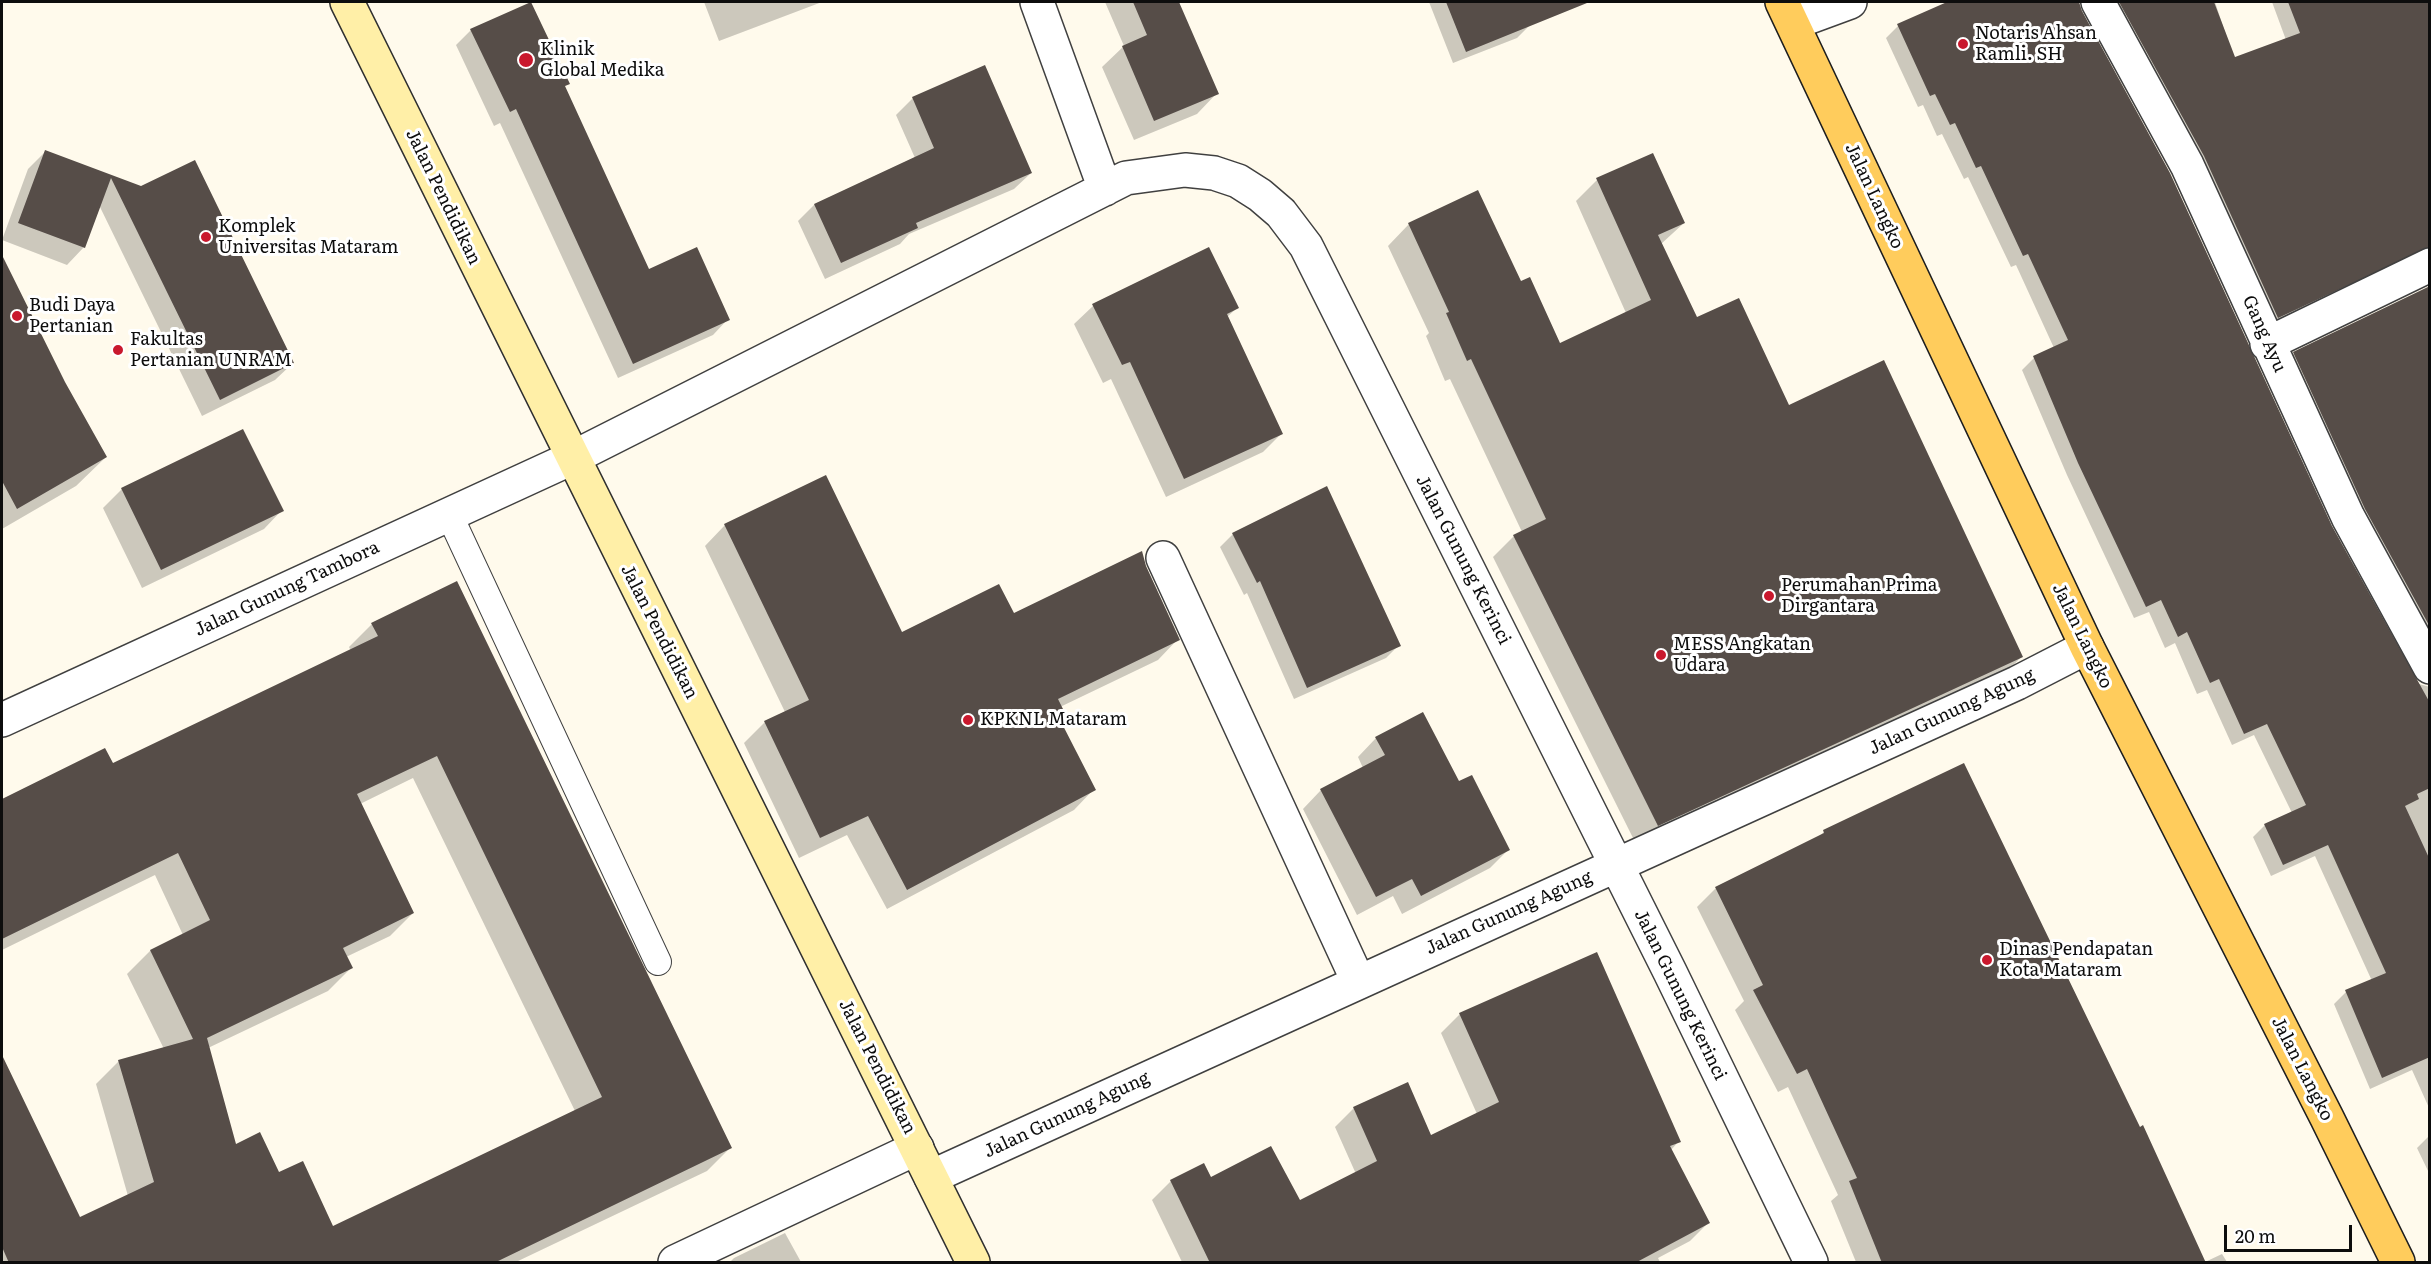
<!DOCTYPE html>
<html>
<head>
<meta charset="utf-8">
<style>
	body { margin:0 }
	#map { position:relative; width:2431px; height:1264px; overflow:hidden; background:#fffaec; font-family:Literata,serif }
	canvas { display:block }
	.frame { position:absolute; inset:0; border:3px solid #0d0d0d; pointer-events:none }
	.scale { position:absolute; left:2224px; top:1225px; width:128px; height:27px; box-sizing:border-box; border:3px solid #0d0d0d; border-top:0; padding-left:8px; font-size:18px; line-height:21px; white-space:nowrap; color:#0d0d0d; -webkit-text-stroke:4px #fff; paint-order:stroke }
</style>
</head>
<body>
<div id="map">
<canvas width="2431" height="1264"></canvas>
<div class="frame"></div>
<div class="scale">20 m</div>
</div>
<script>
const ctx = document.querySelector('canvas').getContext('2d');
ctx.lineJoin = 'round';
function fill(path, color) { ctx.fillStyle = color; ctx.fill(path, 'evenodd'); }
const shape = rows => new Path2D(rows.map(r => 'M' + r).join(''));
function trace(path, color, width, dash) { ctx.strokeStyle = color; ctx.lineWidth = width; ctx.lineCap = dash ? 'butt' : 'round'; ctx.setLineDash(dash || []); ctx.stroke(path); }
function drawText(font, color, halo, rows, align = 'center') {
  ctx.font = font + ' Literata,serif'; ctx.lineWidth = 6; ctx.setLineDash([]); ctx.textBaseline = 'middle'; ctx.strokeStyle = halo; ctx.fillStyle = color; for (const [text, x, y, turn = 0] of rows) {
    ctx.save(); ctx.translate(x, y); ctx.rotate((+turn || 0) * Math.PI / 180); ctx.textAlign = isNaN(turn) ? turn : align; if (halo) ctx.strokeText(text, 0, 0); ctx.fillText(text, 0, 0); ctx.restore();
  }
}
fill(shape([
	[704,2,822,2,719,41],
	[1105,2,1178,2,1217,93,1197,114,1134,140,1102,67,1124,46],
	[1429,2,1521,2,1530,25,1517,38,1453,63],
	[1951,2,2078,2,2080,12,2330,527,2419,684,2430,687,2430,1110,2412,1070,2370,1089,2334,1004,2346,992,2372,981,2315,856,2271,876,2253,837,2265,825,2292,813,2254,735,2232,745,2207,690,2197,694,2175,643,2165,648,2149,612,2134,618,2067,475,2022,370,2034,358,2054,348,2016,265,2011,267,1968,177,1964,179,1942,134,1937,136,1923,105,1918,107,1886,38,1898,26],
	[2099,2,2215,2,2234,59,2286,40,2272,2,2430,2,2430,263,2265,329],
	[471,30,568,83,564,87,648,271,728,319,713,335,618,378,500,123,494,126,456,45],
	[913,98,1031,173,1014,189,909,234,900,244,825,279,798,221,814,205,915,158,896,115],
	[45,152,141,188,293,363,275,380,202,416,99,205,84,247,67,265,2,240,28,169],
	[1653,155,1684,223,1661,244,1697,319,2022,656,2001,678,1637,846,1493,557,1514,536,1522,532,1450,379,1445,381,1426,336,1429,333,1388,246,1409,224,1520,282,1559,345,1626,313,1576,201,1597,180],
	[9,273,63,383,106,457,76,486,2,529,2,277],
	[2430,288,2430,661,2282,366,2294,353],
	[1093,306,1237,308,1227,317,1281,434,1263,452,1166,497,1111,379,1103,383,1074,324],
	[243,431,282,510,264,529,142,588,103,508,122,489],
	[725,525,902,635,1013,615,1178,639,1158,660,1060,707,1055,714,1094,789,1074,810,887,909,847,835,799,858,744,743,765,722,785,712,705,546],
	[1233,534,1399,645,1386,658,1294,699,1247,593,1244,595,1220,547],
	[372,624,730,1148,707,1171,516,1262,2,1262,2,1059,79,1219,128,1196,96,1084,119,1061,164,1049,127,974,150,951,183,935,155,875,2,950,2,800,105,750,112,765,351,651,349,647],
	[413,778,575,1111,332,1228,278,1174,235,1146,208,1048,328,991,351,968,346,957,390,936,413,913,360,804],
	[1376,738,1458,783,1508,850,1490,868,1402,914,1393,896,1357,915,1303,809,1321,790,1363,768,1358,757],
	[1824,832,2204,1262,1856,1262,1831,1201,1838,1195,1788,1087,1778,1092,1735,1010,1744,1001,1697,907,1715,889,1818,837],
	[1460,1014,1679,1141,1671,1150,1709,1222,1690,1241,1658,1258,1660,1262,1182,1262,1152,1200,1171,1181,1210,1179,1299,1202,1356,1174,1335,1127,1354,1108,1430,1137,1477,1114,1441,1033],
	[2430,1135,2430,1175,2417,1148],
	[785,1233,801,1262,730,1262,734,1258],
	[2222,1254,2227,1262,2205,1262]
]), '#0003');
fill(shape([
	[531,2,570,84,565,86,649,269,697,247,730,320,633,364,516,109,510,112,470,29],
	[1133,2,1179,2,1219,94,1154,121,1122,46,1147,35],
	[1446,2,1587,2,1587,3,1466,52],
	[1947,2,2079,2,2082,11,2170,173,2332,526,2430,703,2430,788,2417,794,2419,799,2405,806,2430,860,2430,1057,2382,1078,2345,990,2386,973,2328,845,2283,865,2264,824,2306,805,2267,724,2244,734,2219,679,2210,683,2187,632,2178,637,2161,600,2146,607,2078,463,2033,356,2068,340,2028,254,2023,256,1981,166,1976,168,1955,123,1950,125,1935,94,1930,96,1897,24],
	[2119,2,2214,2,2235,57,2300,33,2288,2,2430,2,2430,247,2278,318,2204,156],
	[985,65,1032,173,916,223,918,228,841,263,814,204,934,148,912,97],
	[45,150,141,186,195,160,294,363,220,400,111,178,85,248,18,223],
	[1653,153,1685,223,1658,235,1697,317,1739,298,1789,405,1884,360,2023,657,1658,826,1513,535,1546,519,1471,359,1467,361,1446,313,1449,312,1408,223,1478,190,1521,281,1530,277,1560,343,1651,300,1596,178],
	[1209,247,1239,308,1227,314,1283,434,1184,479,1130,362,1122,365,1092,304],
	[2,255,65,382,107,457,17,509,2,481],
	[2430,286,2430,627,2365,509,2293,352],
	[243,429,284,511,161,570,121,488],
	[826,475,902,632,999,584,1014,613,1142,551,1146,566,1180,640,1058,699,1063,709,1056,712,1096,790,907,890,868,816,820,838,764,721,809,700,724,524],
	[1327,486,1401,646,1307,688,1260,581,1257,583,1232,533],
	[457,581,732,1148,494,1263,9,1263,2,1247,2,1055,80,1217,154,1182,118,1060,193,1039,150,950,210,920,178,853,2,939,2,799,105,748,113,763,378,636,371,623],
	[437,756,602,1097,333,1226,303,1161,279,1172,260,1132,236,1144,207,1038,353,968,343,948,414,913,357,794],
	[1423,712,1459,781,1472,775,1510,850,1421,896,1412,879,1376,897,1320,789,1385,755,1375,737],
	[1964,763,2140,1127,2143,1125,2206,1263,1882,1263,1849,1181,1857,1178,1807,1069,1797,1074,1753,990,1763,985,1715,887,1824,833,1823,830],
	[1597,952,1681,1142,1670,1146,1710,1223,1635,1263,1210,1263,1170,1180,1204,1163,1211,1177,1271,1146,1300,1200,1377,1161,1353,1107,1408,1082,1431,1135,1499,1102,1459,1013]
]), '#564d48');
const lane = shape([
	[449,514,658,962]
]);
const street = shape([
	[1037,2,1105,189],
	[2098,2,2187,165,2348,517,2430,667],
	[1793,23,1850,2],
	[2267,344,2430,265],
	[1163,558,1358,981],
	[2,720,572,458,1126,178,1185,170,1214,173,1238,181,1260,195,1281,213,1306,246,1670,972,1811,1262],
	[931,1177,2017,683,2087,647],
	[675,1262,917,1148]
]);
const secondary = shape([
	[347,2,973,1262]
]);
const primary = shape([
	[1782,2,2087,647,2327,1118,2398,1262]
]);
trace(lane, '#404040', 28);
trace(street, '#404040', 36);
trace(secondary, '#2f2f2f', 36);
trace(primary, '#1e1e1e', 36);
trace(lane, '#fff', 26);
trace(street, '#fff', 33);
trace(secondary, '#ffefa7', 33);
trace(primary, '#ffcc5c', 33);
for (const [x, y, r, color] of [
	[1963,44,6,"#c9182d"],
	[526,60,8,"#c9182d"],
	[206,237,6,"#c9182d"],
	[17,316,6,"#c9182d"],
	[118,350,6,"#c9182d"],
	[1769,596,6,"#c9182d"],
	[1661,655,6,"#c9182d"],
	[968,720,6,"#c9182d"],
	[1987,960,6,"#c9182d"]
]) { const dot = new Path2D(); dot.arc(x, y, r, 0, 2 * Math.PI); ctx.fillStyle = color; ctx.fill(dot); trace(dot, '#fff', 2); }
drawText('18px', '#0d0d0d', '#fff', [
	["Notaris Ahsan",1975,34],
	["Ramli. SH",1975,55],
	["Klinik",540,50],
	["Global Medika",540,71],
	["Komplek",218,227],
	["Universitas Mataram",218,248],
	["Budi Daya",29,306],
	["Pertanian",29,327],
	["Fakultas",130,340],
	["Pertanian UNRAM",130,361],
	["Perumahan Prima",1781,586],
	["Dirgantara",1781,607],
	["MESS Angkatan",1673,645],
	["Udara",1673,666],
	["KPKNL Mataram",980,720],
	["Dinas Pendapatan",1999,950],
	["Kota Mataram",1999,971]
], 'left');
drawText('18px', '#0d0d0d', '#fff', [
	["Jalan Langko",1874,196,65],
	["Jalan Pendidikan",443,197,64],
	["Gang Ayu",2264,334,66],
	["Jalan Gunung Kerinci",1463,560,63],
	["Jalan Gunung Tambora",287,589,-25],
	["Jalan Pendidikan",659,632,63],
	["Jalan Langko",2082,636,64],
	["Jalan Gunung Agung",1952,712,-25],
	["Jalan Gunung Agung",1509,913,-24],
	["Jalan Gunung Kerinci",1680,995,64],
	["Jalan Pendidikan",877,1067,63],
	["Jalan Langko",2302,1069,63],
	["Jalan Gunung Agung",1067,1115,-25]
]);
</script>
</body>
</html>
